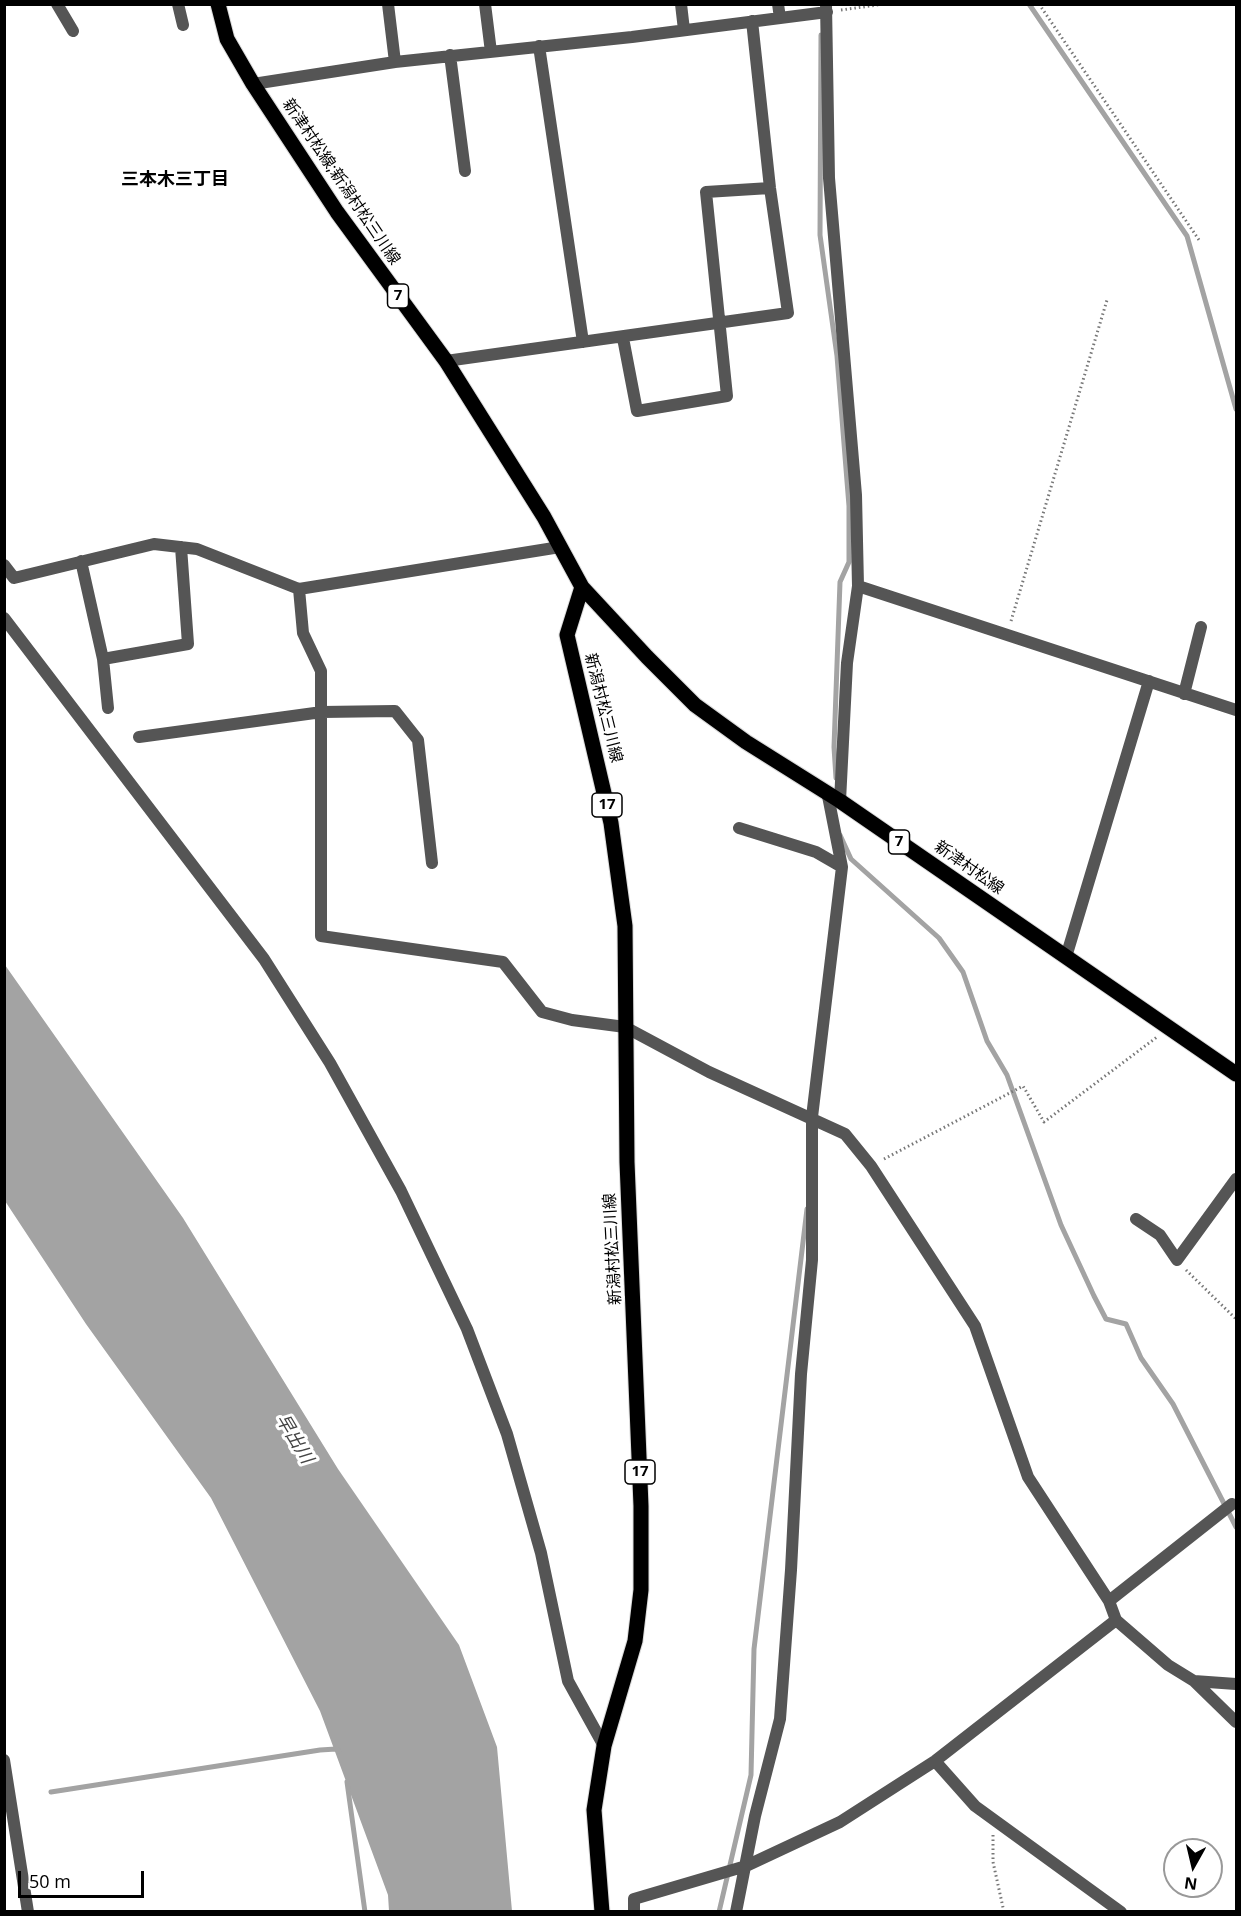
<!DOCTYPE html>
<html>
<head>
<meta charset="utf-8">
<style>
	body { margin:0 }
	#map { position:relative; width:1241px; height:1916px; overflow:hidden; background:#fff; font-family:"Open Sans",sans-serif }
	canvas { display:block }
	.frame { position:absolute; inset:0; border:6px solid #000; pointer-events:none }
	.north { position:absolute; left:1163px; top:1838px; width:60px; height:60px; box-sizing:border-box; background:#fff; border:2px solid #999; border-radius:50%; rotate:188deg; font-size:16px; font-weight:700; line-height:24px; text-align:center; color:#000 }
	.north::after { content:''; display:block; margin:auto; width:21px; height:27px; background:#000; clip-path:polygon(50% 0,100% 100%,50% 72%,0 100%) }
	.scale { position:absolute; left:18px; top:1871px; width:126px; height:27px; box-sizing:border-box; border:3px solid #000; border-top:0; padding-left:8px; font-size:18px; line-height:21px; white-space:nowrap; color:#000; -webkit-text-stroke:4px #fff; paint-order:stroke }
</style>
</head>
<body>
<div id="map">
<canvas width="1241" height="1916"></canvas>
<div class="frame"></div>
<div class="north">N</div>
<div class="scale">50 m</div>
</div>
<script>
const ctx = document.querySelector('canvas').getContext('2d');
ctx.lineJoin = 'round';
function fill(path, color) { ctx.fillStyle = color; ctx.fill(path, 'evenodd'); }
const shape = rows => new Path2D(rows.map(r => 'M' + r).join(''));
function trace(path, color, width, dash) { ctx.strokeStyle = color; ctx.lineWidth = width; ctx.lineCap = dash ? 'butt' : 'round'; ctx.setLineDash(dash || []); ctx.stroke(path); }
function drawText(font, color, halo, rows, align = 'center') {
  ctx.font = font + ' "Open Sans","Noto Sans JP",sans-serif'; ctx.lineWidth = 6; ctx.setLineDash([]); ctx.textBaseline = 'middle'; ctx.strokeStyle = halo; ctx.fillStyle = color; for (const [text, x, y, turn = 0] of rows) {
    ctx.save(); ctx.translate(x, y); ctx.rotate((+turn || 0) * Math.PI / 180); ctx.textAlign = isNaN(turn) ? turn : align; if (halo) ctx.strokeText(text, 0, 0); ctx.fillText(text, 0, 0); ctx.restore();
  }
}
fill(shape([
	[5,965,183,1218,338,1469,459,1645,497,1747,512,1911,389,1911,388,1895,320,1711,211,1498,86,1324,5,1201]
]), '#a3a3a3');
trace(shape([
	[1029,4,1187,236,1236,409],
	[821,35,820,235,837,356,849,506,849,562,840,582,834,747,836,778],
	[840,835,851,859,939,938,963,972,987,1041,1007,1075,1061,1225,1094,1296,1106,1319,1126,1324,1141,1358,1173,1404,1236,1527],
	[347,1782,365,1912],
	[51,1792,320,1750,336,1749,339,1751],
	[719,1912,751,1775,754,1649,807,1209]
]), '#a3a3a3', 5);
const primary = shape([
	[218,4,227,39,253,84,337,212,446,361,544,517,582,587,647,657,695,705,746,742,840,801,1236,1074],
	[582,587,567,635,611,823,625,926,627,1162,641,1506,641,1590,635,1641,604,1746,594,1810,602,1912]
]);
trace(primary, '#dbdbdb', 17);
trace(shape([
	[1039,4,1199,240],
	[841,10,884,4],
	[1011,621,1107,300],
	[884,1159,1023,1086,1044,1122,1157,1037],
	[1186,1270,1236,1319],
	[993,1835,993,1862,1004,1912]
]), '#777', 3, [1.5, 3]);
trace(shape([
	[57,4,73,31],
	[178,4,183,25],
	[388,4,395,62],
	[485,4,491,52],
	[681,4,684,30],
	[778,4,780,18],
	[826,4,829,178,856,495,858,586,847,663,840,801],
	[539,46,583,342],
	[450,55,465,171],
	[253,84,395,62,632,37,827,12],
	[623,338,637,411,727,396,706,192,770,188],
	[446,361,788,313,770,188,752,21],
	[81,561,103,659,108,708],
	[4,565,14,578,154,544,197,549,299,589,560,547],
	[858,586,1236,710],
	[299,589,303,633,321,671,321,936,503,962,542,1012,572,1020,625,1027,709,1072,845,1134,871,1166,975,1326,1028,1477,1109,1601,1116,1620,1168,1665,1194,1681,1236,1722],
	[4,618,264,959,330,1063,401,1191,467,1329,507,1434,541,1553,568,1681,604,1746],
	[103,659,188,644,181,547],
	[1184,694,1201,627],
	[139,737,322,712,395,711,418,740,432,863],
	[739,828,816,852,842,867],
	[1066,957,1149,681],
	[1136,1219,1160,1235,1177,1260,1236,1179],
	[1109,1601,1232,1504],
	[1194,1681,1236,1684],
	[4,1760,28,1912],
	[935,1761,975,1806,1121,1912],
	[634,1912,634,1899,746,1866,840,1822,935,1761,1116,1620],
	[736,1912,755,1816,780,1719,791,1570,801,1374,812,1260,812,1117,842,867,828,796]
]), '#555', 12);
trace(primary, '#000', 15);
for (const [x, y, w] of [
	[398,296,21],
	[607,805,30],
	[899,842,21],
	[640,1472,30]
]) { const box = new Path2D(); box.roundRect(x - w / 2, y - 12, w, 24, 4.5); ctx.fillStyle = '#fff'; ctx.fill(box); trace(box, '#000', 1.5); }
drawText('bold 15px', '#000', null, [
	["7",398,296],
	["17",607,805],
	["7",899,842],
	["17",640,1472]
]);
drawText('16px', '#000', '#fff', [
	["新津村松線;新潟村松三川線",341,182,56],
	["新潟村松三川線",603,708,76],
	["新津村松線",969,868,35],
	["新潟村松三川線",613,1249,-93]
]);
drawText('bold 18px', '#000', '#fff', [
	["三本木三丁目",175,180]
]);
drawText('italic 18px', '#444', '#fff', [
	["早出川",294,1439,59]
]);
</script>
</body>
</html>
